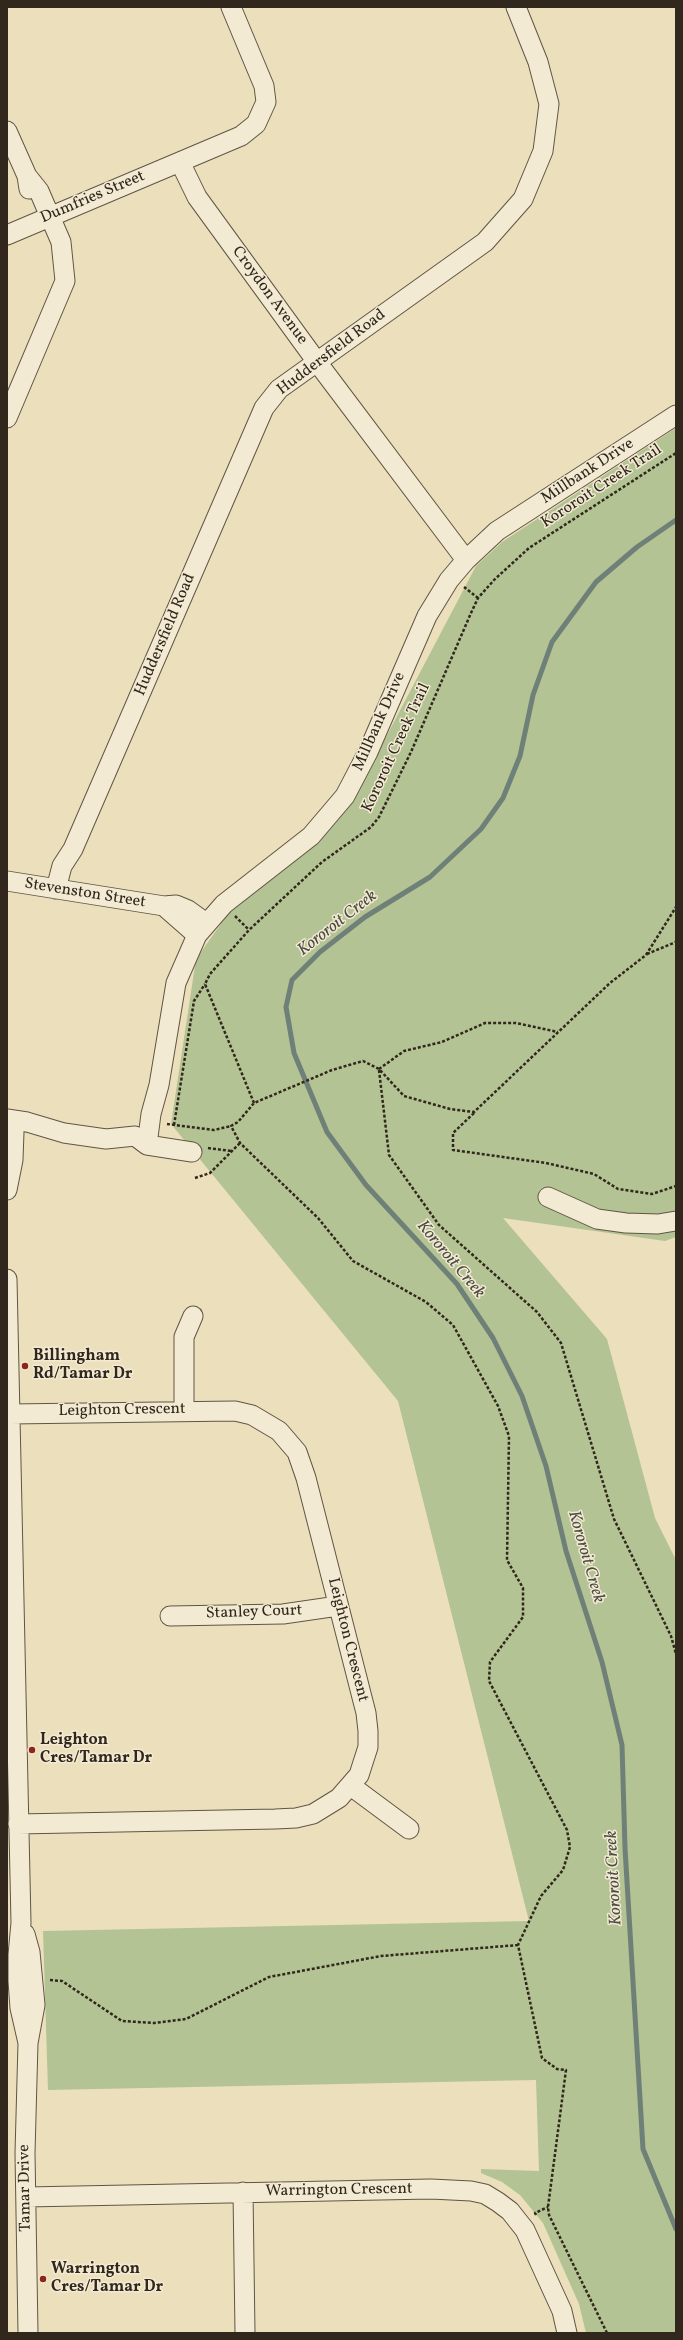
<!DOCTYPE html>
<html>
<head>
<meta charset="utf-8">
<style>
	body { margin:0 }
	#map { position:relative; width:683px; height:2340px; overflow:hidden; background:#ecdfbc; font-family:Vollkorn,serif }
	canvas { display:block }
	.frame { position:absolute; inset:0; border:8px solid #31271d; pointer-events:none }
</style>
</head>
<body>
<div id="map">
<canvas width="683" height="2340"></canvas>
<div class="frame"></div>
</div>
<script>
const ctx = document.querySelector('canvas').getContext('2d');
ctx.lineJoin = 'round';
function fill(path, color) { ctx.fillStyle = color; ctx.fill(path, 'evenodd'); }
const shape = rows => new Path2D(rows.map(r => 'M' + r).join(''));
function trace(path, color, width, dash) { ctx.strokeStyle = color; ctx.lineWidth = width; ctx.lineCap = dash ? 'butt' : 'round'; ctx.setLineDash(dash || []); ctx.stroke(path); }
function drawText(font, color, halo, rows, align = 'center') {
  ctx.font = font + ' Vollkorn,serif'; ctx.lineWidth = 3; ctx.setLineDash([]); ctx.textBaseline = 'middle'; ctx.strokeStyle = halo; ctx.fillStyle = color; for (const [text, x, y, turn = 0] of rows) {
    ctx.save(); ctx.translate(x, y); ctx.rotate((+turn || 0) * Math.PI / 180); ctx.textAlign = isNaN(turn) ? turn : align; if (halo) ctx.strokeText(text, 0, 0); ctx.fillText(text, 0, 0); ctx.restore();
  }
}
fill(shape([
	[676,428,676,1237,665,1241,503,1218,607,1339,655,1518,676,1560,676,2333,586,2333,579,2304,543,2223,520,2195,502,2182,481,2173,481,2169,539,2171,536,2080,48,2090,43,1931,529,1921,398,1401,171,1124,196,959,235,904,365,777,476,566,502,542]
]), '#b3c394');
trace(shape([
	[676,520,637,547,596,582,552,642,533,695,520,756,503,798,481,829,430,877,365,917,320,952,292,980,286,1007,294,1053,327,1132,366,1185,457,1284,493,1338,522,1396,546,1466,566,1551,602,1662,622,1745,625,1848,643,2149,676,2229]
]), '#6f8078', 5);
const minor = shape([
	[7,131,27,176,29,189],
	[180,162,197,197,317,362,466,560],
	[7,235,241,136,256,124,266,102,264,86,231,7],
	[7,418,65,281,61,242,39,191,27,176],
	[7,881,164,906,176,905,188,910,206,923],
	[56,889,62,866,73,849,264,408,279,389,485,242,523,199,543,151,549,104,538,62,516,7],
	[164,906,197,935],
	[7,1119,27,1122,64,1133,106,1139,135,1136,147,1145,192,1152],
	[147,1145,151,1114,159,1085,176,983,197,935,224,904,311,836,345,796,368,752,427,616,449,580,466,560,497,531,676,415],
	[7,1190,13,1160,14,1132,8,1119],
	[548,1197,597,1219,626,1223,658,1224,676,1221],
	[7,1279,21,1923,18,1955,18,1981,20,2008,28,2043],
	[184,1410,184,1337,193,1316],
	[10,1414,235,1411,252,1415,279,1431,297,1452,306,1478,366,1713,368,1731,368,1747,359,1775,339,1798,313,1814,296,1818,275,1819,18,1824],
	[170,1616,283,1614,338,1606],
	[351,1786,409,1829],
	[25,1934,30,1952,35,2005,28,2043,25,2153,28,2333],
	[243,2192,245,2333],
	[26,2197,431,2189,471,2191,485,2194,498,2202,510,2211,525,2230,562,2311,567,2333]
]);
trace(minor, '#605545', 21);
trace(shape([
	[464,587,478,598],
	[235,916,249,930],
	[647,954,676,942],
	[379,1069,404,1051,442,1042,485,1023,516,1023,558,1032],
	[379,1070,389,1155,439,1225,537,1312,561,1343,614,1519,671,1636,676,1654],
	[254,1103,205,984,210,974,249,930,322,862,371,827,379,817,411,752,471,613,478,598,495,579,529,548,676,453],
	[474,1113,453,1133,453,1150,546,1163,594,1174,618,1189,652,1194,676,1186],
	[167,1124,214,1130,231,1126],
	[174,1125,194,1001,205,984],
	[208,1148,231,1151],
	[195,1178,210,1173,240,1143],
	[50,1980,62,1981,122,2021,154,2023,186,2019,269,1977,381,1956,518,1945],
	[536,2215,535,2213,548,2207],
	[607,2333,549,2215,548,2207,566,2070,557,2069,542,2058,518,1945,541,1896,563,1870,570,1847,567,1830,489,1681,490,1662,523,1617,523,1588,507,1560,509,1436,498,1406,453,1325,426,1302,353,1261,318,1218,240,1143,231,1126,238,1122,254,1103,332,1070,363,1061,379,1069,404,1096,450,1109,474,1112,610,983,646,955,676,907]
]), '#31271d', 2.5, [3, 2]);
trace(minor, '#f3ead3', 19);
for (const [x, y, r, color] of [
	[25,1366,4,"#8f2418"],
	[32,1750,4,"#8f2418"],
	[43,2279,4,"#8f2418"]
]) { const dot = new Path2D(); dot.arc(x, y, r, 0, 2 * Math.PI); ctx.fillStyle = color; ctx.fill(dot); trace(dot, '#f3ead3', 1.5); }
drawText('16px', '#31271d', '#f3ead3', [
	["Dumfries Street",93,198,-23],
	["Croydon Avenue",269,296,54],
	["Huddersfield Road",332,353,-37],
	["Millbank Drive",588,472,-33],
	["Kororoit Creek Trail",602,487,-33],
	["Huddersfield Road",166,635,-67],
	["Millbank Drive",380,722,-66],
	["Kororoit Creek Trail",397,748,-65],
	["Stevenston Street",85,894,9],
	["Leighton Crescent",122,1411,-1],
	["Stanley Court",254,1613,-2],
	["Leighton Crescent",347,1640,76],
	["Tamar Drive",26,2188,-91],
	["Warrington Crescent",339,2191,-1]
]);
drawText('bold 16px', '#31271d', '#f3ead3', [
	["Billingham",33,1357],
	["Rd/Tamar Dr",33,1375],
	["Leighton",40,1741],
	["Cres/Tamar Dr",40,1759],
	["Warrington",51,2270],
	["Cres/Tamar Dr",51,2288]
], 'left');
drawText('italic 17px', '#4b4c43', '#f3ead3', [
	["Kororoit Creek",338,924,-38],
	["Kororoit Creek",450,1260,50],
	["Kororoit Creek",585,1557,74],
	["Kororoit Creek",615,1878,-93]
]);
</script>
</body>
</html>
